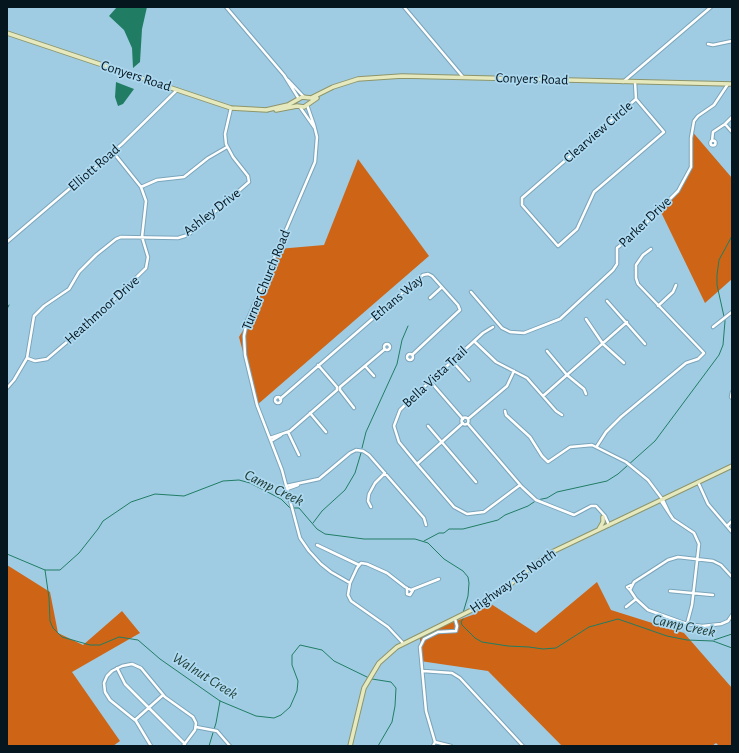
<!DOCTYPE html>
<html>
<head>
<meta charset="utf-8">
<style>
	body { margin:0 }
	#map { position:relative; width:739px; height:753px; overflow:hidden; background:#a0cce3; font-family:"Alegreya Sans",sans-serif }
	canvas { display:block }
	.frame { position:absolute; inset:0; border:8px solid #05161e; pointer-events:none }
</style>
</head>
<body>
<div id="map">
<canvas width="739" height="753"></canvas>
<div class="frame"></div>
</div>
<script>
const ctx = document.querySelector('canvas').getContext('2d');
ctx.lineJoin = 'round';
function fill(path, color) { ctx.fillStyle = color; ctx.fill(path, 'evenodd'); }
const shape = rows => new Path2D(rows.map(r => 'M' + r).join(''));
function trace(path, color, width, dash) { ctx.strokeStyle = color; ctx.lineWidth = width; ctx.lineCap = dash ? 'butt' : 'round'; ctx.setLineDash(dash || []); ctx.stroke(path); }
function drawText(font, color, halo, rows, align = 'center') {
  ctx.font = font + ' "Alegreya Sans",sans-serif'; ctx.lineWidth = 3.5; ctx.setLineDash([]); ctx.textBaseline = 'middle'; ctx.strokeStyle = halo; ctx.fillStyle = color; for (const [text, x, y, turn = 0] of rows) {
    ctx.save(); ctx.translate(x, y); ctx.rotate((+turn || 0) * Math.PI / 180); ctx.textAlign = isNaN(turn) ? turn : align; if (halo) ctx.strokeText(text, 0, 0); ctx.fillText(text, 0, 0); ctx.restore();
  }
}
fill(shape([
	[690,129,732,178,732,279,705,303,659,208,678,190,690,172,692,152],
	[358,159,429,256,257,405,239,337,250,319,278,249,324,245],
	[7,565,50,592,58,633,83,645,122,611,140,633,72,672,120,741,113,746,7,746],
	[597,582,611,610,684,633,732,688,732,746,719,746,716,743,712,746,562,746,488,671,420,661,420,637,428,631,475,614,488,602,536,633]
]), '#ce6516');
fill(shape([
	[117,7,147,7,142,29,140,62,133,68,132,48,124,30,109,16],
	[116,82,134,89,123,104,118,106,115,97]
]), '#207d64');
trace(shape([
	[7,309,9,305],
	[362,448,366,432,397,364,402,340,408,326],
	[293,508,299,508,317,529,325,534,364,539,415,539,428,543,444,559,463,571,468,577,469,583,468,596,463,613],
	[313,523,322,511,345,490,355,473,361,453],
	[424,541,439,533,444,533,449,529,463,529,498,520,505,515,528,506,537,500,547,498,557,492,607,481,618,474,655,441,719,355,723,345,725,321,717,285,717,275,719,260,732,236],
	[7,554,45,570,60,570,79,553,98,529,103,521,131,502,155,494,184,496,223,481,239,480,250,483,281,499,290,508],
	[45,570,49,598,50,621,53,628,62,637,90,645,100,645,119,637,138,640,160,659,220,701,256,716,274,718,281,715,290,707,297,691,298,681,292,665,292,655,300,645,322,650,334,661,369,678],
	[463,619,461,622,462,625,475,638,482,642,508,646,529,647,543,649,556,648,589,627,618,619,667,636,687,640,713,641,732,648],
	[714,640,732,634],
	[372,679,391,682,396,688,395,706,392,722,378,746],
	[209,746,216,723,220,701]
]), '#207d64', 1);
const minor = shape([
	[226,7,284,75,299,99],
	[404,7,463,77],
	[708,44,713,45,732,41],
	[288,80,304,97],
	[623,82,711,7],
	[635,82,636,99],
	[636,99,664,132,594,192,577,229,558,246,522,205,522,198,636,99],
	[307,105,314,125,317,137,315,162,247,321,244,336,245,355,257,405,282,470,300,538,309,551,321,564,331,572,350,583,348,595,351,601,388,627,403,643],
	[300,107,314,127],
	[725,124,732,132],
	'710.5 143a2.5 2.5 0 1 1 5 0a2.5 2.5 0 1 1-5 0Z',
	[712,141,713,132,725,124,732,117],
	[141,187,157,180,184,177,208,158,227,147],
	[7,242,122,144,177,90],
	[471,292,502,328,510,332,524,333,560,319,613,270,617,264,617,248,638,231,678,191,691,167,691,138,694,121,698,116,714,105,728,84],
	[430,298,442,287],
	[607,301,645,344],
	[658,306,673,292,676,285],
	[586,319,603,344,624,363],
	[493,327,483,333,412,398,400,410,394,426,399,442,417,464,454,507,467,514,484,512,520,485],
	[713,327,732,312],
	[474,341,496,362,527,378,556,411,562,415],
	'384 347a3 3 0 1 1 6 0a3 3 0 1 1-6 0Z',
	[547,351,567,375,584,389,586,394],
	'407 357a3 3 0 1 1 6 0a3 3 0 1 1-6 0Z',
	[27,358,35,361,47,359,95,318,146,268,148,257,142,237,146,201,141,187,113,152],
	[452,361,469,380],
	[318,365,337,387,337,390],
	[365,366,374,376],
	[430,381,463,419],
	[340,387,385,349],
	[340,387,340,390,354,408],
	[7,388,14,380,27,358,34,316,44,306,69,289,79,272,96,255,116,239,121,237,178,238,188,235,249,182,248,176,233,157,226,144,225,134,231,108],
	[732,392,731,397,732,398],
	[543,396,627,322],
	'275 400a3 3 0 1 1 6 0a3 3 0 1 1-6 0Z',
	[280,399,423,275,428,274,432,276,458,305,460,310,412,355],
	[505,411,506,415,530,437,542,456,548,462,570,447,592,445,626,462,648,480,663,500,669,513],
	[310,413,326,432],
	'461.5 421a3.5 3.5 0 1 1 7 0a3.5 3.5 0 1 1-7 0Z',
	[468,419,507,386,514,371],
	[468,424,522,487,536,500,574,515,591,506,596,506,605,516,609,525],
	[428,426,476,482],
	[288,432,299,455],
	[270,438,290,431,337,390],
	[271,441,281,435],
	[597,446,606,432,621,417,686,363,698,359,704,353,638,284,636,278,636,265,643,255,651,249],
	[417,464,463,423],
	[698,482,708,504,732,532],
	[286,486,319,479,350,453,356,450,363,451,369,455,424,518,426,525],
	[287,489,298,485],
	[661,501,673,519,694,533,699,544,692,605,687,624],
	[371,507,368,501,369,494,375,483,385,473],
	[727,526,732,521],
	[317,545,359,565],
	[732,577,721,565,713,561,678,557,668,560,634,582,630,590,636,599,648,610,687,624,702,626,721,624,728,621,732,615],
	[350,583,357,568,361,563,367,564,387,573,405,587,411,590,439,579],
	[407,588,407,594,410,595,413,590],
	[630,590,627,587,631,585],
	[670,591,713,595],
	[626,607,636,599],
	[117,668,125,684,185,744],
	[423,671,452,673,460,678,523,746],
	[135,720,163,695],
	[196,727,217,731,230,746],
	[435,742,451,746],
	[151,746,136,721,110,700,105,692,104,683,107,676,112,671,122,666,132,664,141,668,165,697,193,717,196,723,195,730,183,746],
	[433,746,435,742,426,711,420,647,424,639,438,632,456,631,457,626,455,619]
]);
const major = shape([
	[7,33,231,108,267,110],
	[266,110,288,105,302,97,311,98,333,87,358,79,402,76,732,84],
	[276,110,297,106,304,107,317,98],
	[599,529,603,522,603,517],
	[350,746,364,688,379,663,397,647,486,603,550,553,732,466]
]);
trace(minor, '#7aa5bb', 4.5);
trace(major, '#8d956a', 5.5);
trace(minor, '#fff', 2.5);
trace(major, '#e6e9be', 3.5);
drawText('14px', '#05161e', '#add9f0', [
	["Conyers Road",136,76,18],
	["Conyers Road",532,79,2],
	["Clearview Circle",598,132,-41],
	["Elliott Road",94,168,-41],
	["Ashley Drive",212,212,-38],
	["Parker Drive",645,222,-44],
	["Turner Church Road",266,280,-68],
	["Ethans Way",397,298,-40],
	["Heathmoor Drive",102,310,-42],
	["Bella Vista Trail",435,377,-43],
	["Highway 155 North",513,581,-35]
]);
drawText('italic 15px', '#1e3930', '#add9f0', [
	["Camp Creek",274,488,26],
	["Camp Creek",684,626,12],
	["Walnut Creek",205,676,32]
]);
</script>
</body>
</html>
